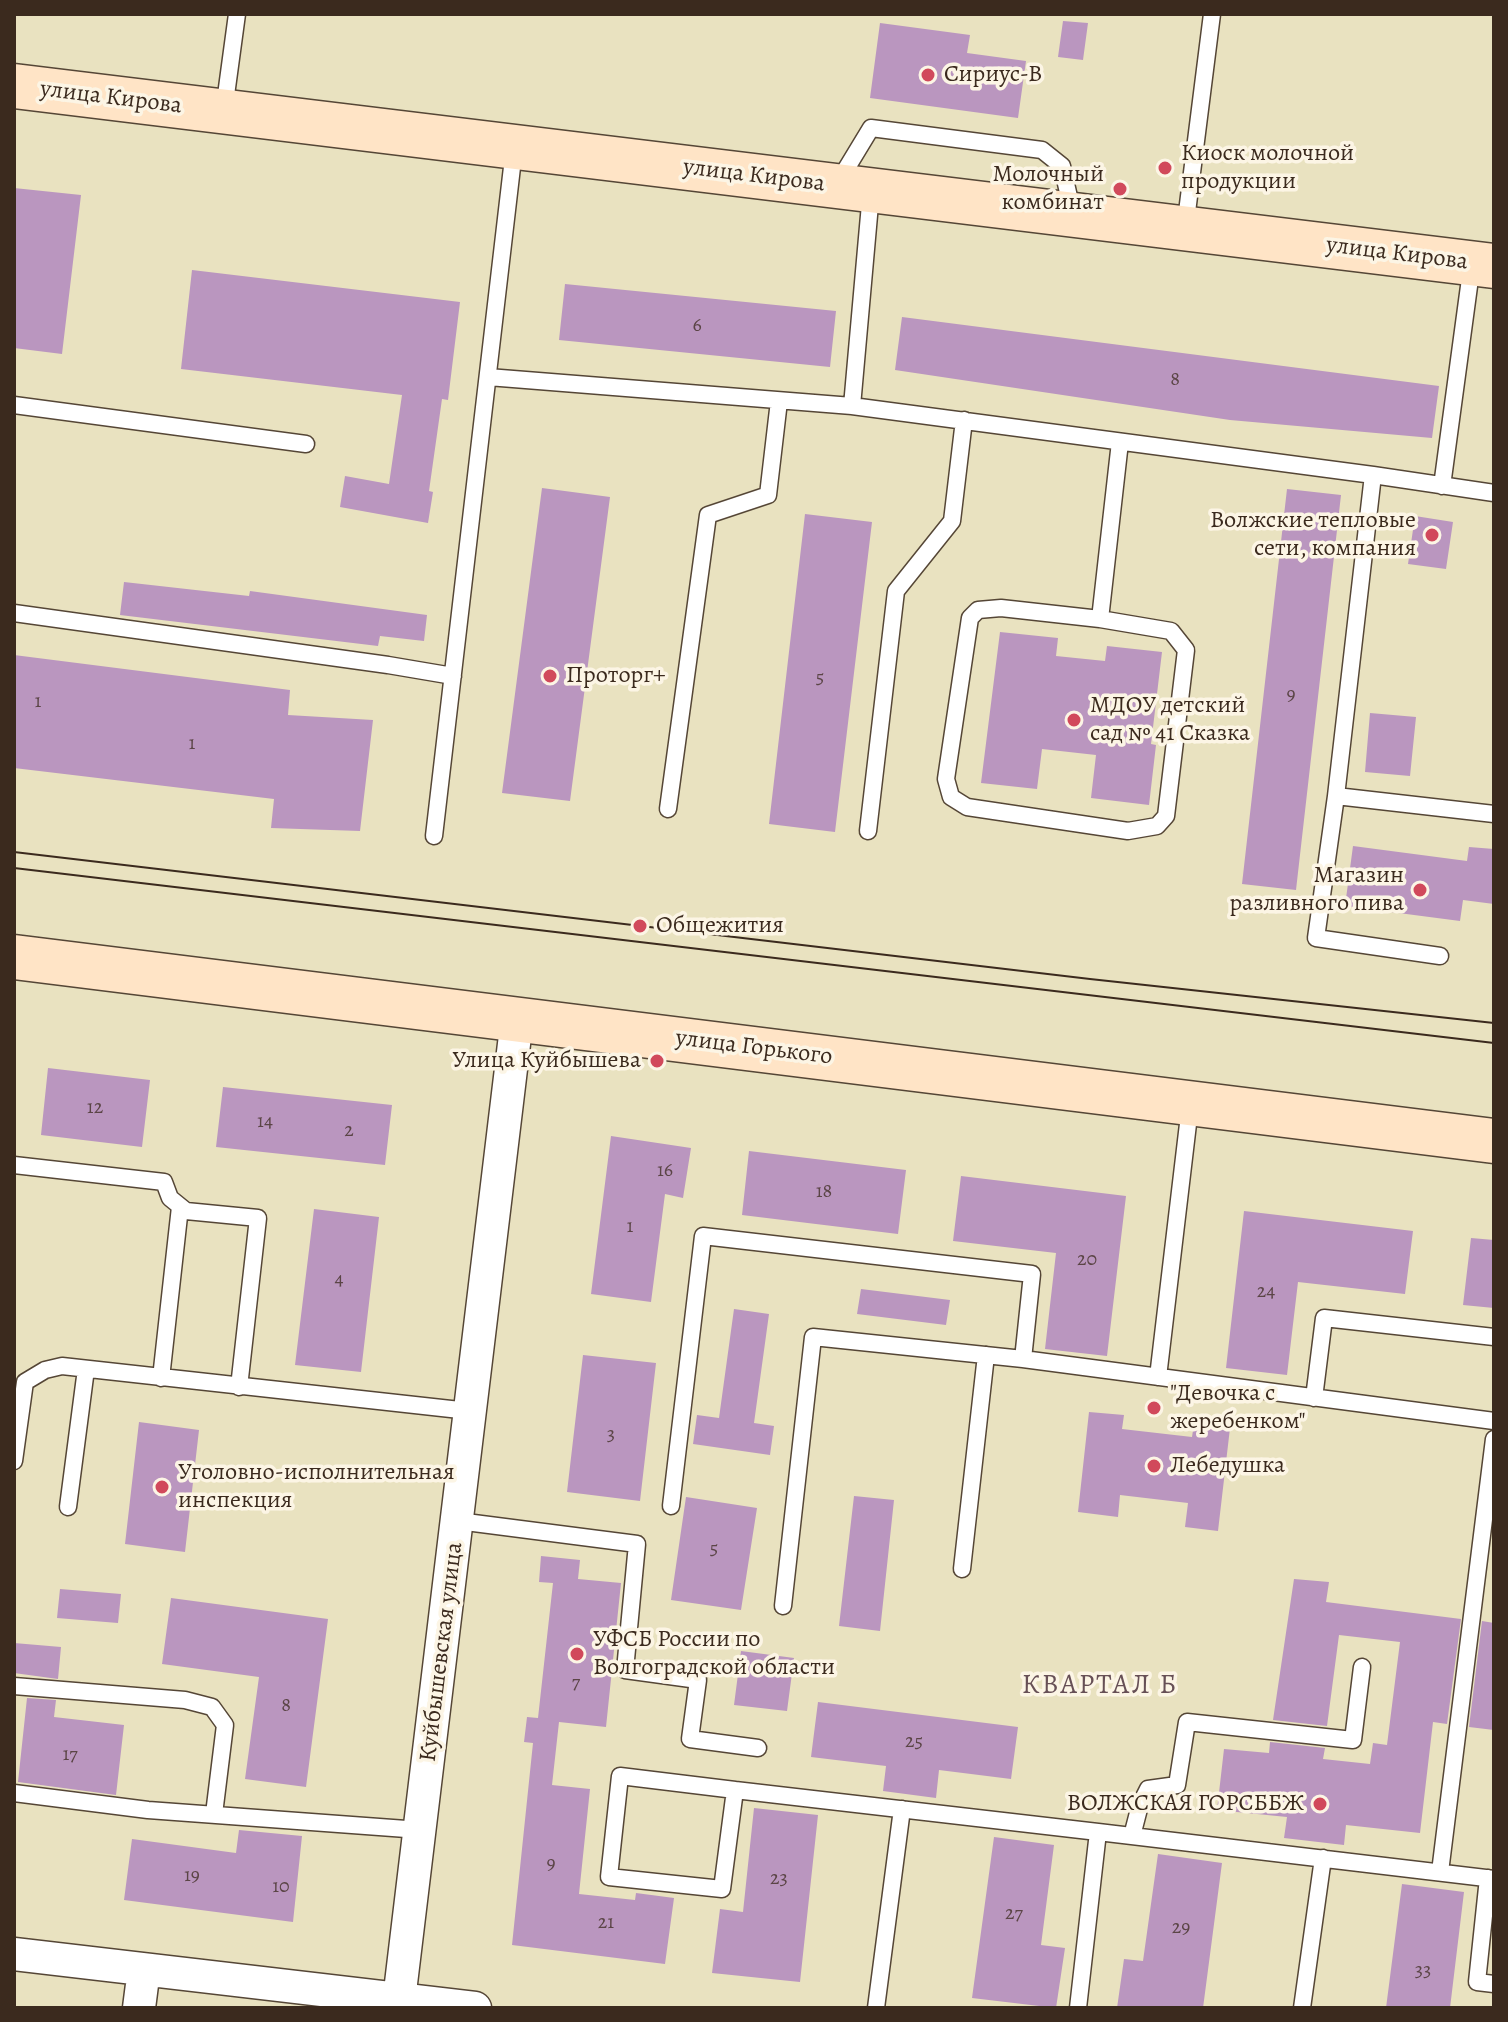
<!DOCTYPE html>
<html>
<head>
<meta charset="utf-8">
<style>
	body { margin:0 }
	#map { position:relative; width:1508px; height:2022px; overflow:hidden; background:#e9e2c0; font-family:Alegreya,serif }
	canvas { display:block }
	.frame { position:absolute; inset:0; border:16px solid #3b2a1e; pointer-events:none }
</style>
</head>
<body>
<div id="map">
<canvas width="1508" height="2022"></canvas>
<div class="frame"></div>
</div>
<script>
const ctx = document.querySelector('canvas').getContext('2d');
ctx.lineJoin = 'round';
function fill(path, color) { ctx.fillStyle = color; ctx.fill(path, 'evenodd'); }
const shape = rows => new Path2D(rows.map(r => 'M' + r).join(''));
function trace(path, color, width, dash) { ctx.strokeStyle = color; ctx.lineWidth = width; ctx.lineCap = dash ? 'butt' : 'round'; ctx.setLineDash(dash || []); ctx.stroke(path); }
function drawText(font, color, halo, rows, align = 'center') {
  ctx.font = font + ' Alegreya,serif'; ctx.lineWidth = 7; ctx.setLineDash([]); ctx.textBaseline = 'middle'; ctx.strokeStyle = halo; ctx.fillStyle = color; for (const [text, x, y, turn = 0] of rows) {
    ctx.save(); ctx.translate(x, y); ctx.rotate((+turn || 0) * Math.PI / 180); ctx.textAlign = isNaN(turn) ? turn : align; if (halo) ctx.strokeText(text, 0, 0); ctx.fillText(text, 0, 0); ctx.restore();
  }
}
fill(shape([
	[1063,21,1088,23,1083,60,1058,57],
	[880,23,970,35,967,53,1026,61,1018,118,870,98],
	[14,188,81,195,62,354,14,348],
	[192,270,460,302,448,400,442,399,429,491,433,492,428,523,340,507,345,476,389,484,402,395,181,369],
	[565,284,836,311,830,367,559,340],
	[902,317,1439,386,1432,438,1230,420,895,370],
	[542,488,610,497,570,801,502,793],
	[1287,489,1341,495,1296,890,1242,884],
	[805,514,872,522,835,832,769,824],
	[1415,516,1453,522,1446,569,1408,564],
	[124,582,249,596,250,591,427,615,424,641,380,636,378,646,120,615],
	[1000,632,1058,638,1056,656,1105,661,1107,646,1162,652,1151,744,1156,745,1149,805,1091,798,1096,755,1042,749,1037,789,981,783],
	[14,655,290,690,288,715,373,720,360,831,271,828,274,799,14,768],
	[1370,713,1416,717,1410,776,1365,772],
	[1353,846,1467,861,1469,847,1494,849,1494,904,1463,900,1460,921,1345,906],
	[48,1068,150,1080,142,1147,41,1135],
	[223,1087,392,1105,385,1165,216,1147],
	[611,1136,691,1148,683,1198,665,1194,651,1302,591,1294],
	[749,1151,906,1170,898,1234,742,1215],
	[961,1176,1126,1196,1107,1356,1045,1349,1056,1253,953,1241],
	[314,1209,379,1217,361,1372,295,1365],
	[1244,1211,1413,1231,1405,1294,1298,1282,1287,1375,1226,1368],
	[1471,1238,1494,1240,1494,1308,1463,1305],
	[861,1289,950,1300,946,1325,857,1314],
	[734,1309,769,1314,754,1423,774,1426,770,1455,693,1444,697,1415,719,1418],
	[583,1355,656,1363,640,1501,567,1492],
	[1089,1412,1124,1415,1122,1429,1192,1437,1194,1424,1230,1428,1218,1531,1185,1527,1188,1503,1120,1495,1118,1517,1078,1512],
	[139,1422,199,1430,185,1552,125,1544],
	[854,1496,894,1500,880,1631,839,1626],
	[686,1497,757,1508,741,1610,671,1600],
	[541,1556,580,1560,578,1579,621,1583,606,1727,559,1722,552,1785,590,1789,579,1894,635,1900,636,1893,674,1898,665,1964,512,1945,533,1743,524,1742,527,1717,538,1718,553,1583,539,1582],
	[1294,1579,1329,1582,1326,1602,1461,1619,1447,1724,1433,1722,1420,1833,1346,1825,1344,1845,1284,1838,1287,1817,1217,1810,1224,1749,1269,1753,1270,1742,1325,1748,1323,1759,1370,1764,1373,1743,1387,1745,1400,1642,1339,1635,1327,1726,1273,1720],
	[60,1589,121,1594,118,1623,57,1618],
	[171,1598,328,1619,306,1787,245,1779,259,1677,162,1664],
	[1482,1621,1494,1623,1494,1730,1469,1727],
	[14,1643,61,1647,58,1679,14,1673],
	[741,1651,794,1658,787,1711,734,1705],
	[27,1698,56,1700,54,1717,124,1725,116,1795,18,1782],
	[818,1702,1018,1727,1011,1779,939,1770,936,1798,883,1791,886,1766,811,1757],
	[754,1808,818,1815,800,1982,712,1973,720,1909,743,1912],
	[239,1830,302,1836,293,1922,124,1900,132,1839,236,1853],
	[994,1837,1054,1845,1041,1945,1065,1948,1056,2008,972,1998],
	[1158,1854,1222,1863,1203,2008,1117,2008,1124,1959,1143,1961],
	[1402,1884,1464,1892,1450,2008,1386,2008]
]), '#ba96bf');
const lane = shape([
	[224,110,237,14],
	[837,184,871,128,1042,150,1062,166,1072,210],
	[1185,228,1212,14],
	[488,377,852,406,1373,475],
	[14,405,306,444],
	[852,406,871,193],
	[1442,486,1472,264],
	[1494,493,1373,475,1336,796,1494,814],
	[14,613,388,665,453,676],
	[1100,619,1001,608,978,610,970,618,946,779,951,797,967,807,1128,831,1157,826,1166,816,1186,650,1171,631,1100,619,1120,442],
	[1336,796,1316,938,1440,956],
	[668,809,708,515,768,495,779,401],
	[868,831,896,591,952,521,964,420],
	[434,836,514,150],
	[14,1165,164,1182,170,1198,186,1211,258,1218,239,1387],
	[1158,1377,1190,1107],
	[161,1378,180,1207],
	[1314,1398,1324,1318,1494,1337],
	[14,1461,25,1382,45,1370,62,1366,469,1411],
	[671,1506,703,1236,1032,1274,1023,1359],
	[68,1507,86,1369],
	[458,1521,637,1544,625,1670,698,1680,690,1739,758,1748],
	[962,1569,986,1355],
	[783,1606,813,1337,1023,1359,1494,1421],
	[14,1686,185,1700,212,1707,225,1725,214,1814],
	[735,1790,722,1889,609,1877,620,1776,735,1790,1098,1832,1494,1879],
	[14,1793,148,1810,420,1830],
	[1132,1836,1140,1805,1148,1789,1177,1785,1187,1722,1353,1740,1362,1667],
	[1440,1872,1494,1439],
	[1488,1878,1477,1982,1494,1984],
	[876,2008,902,1809],
	[1078,2008,1098,1832],
	[1302,2008,1323,1858]
]);
const street = shape([
	[14,1954,475,2008],
	[399,2000,517,1019],
	[139,2008,144,1969]
]);
const secondary = shape([
	[14,86,1494,266],
	[14,957,1494,1141]
]);
trace(lane, '#554636', 19);
trace(street, '#554636', 35);
trace(secondary, '#554636', 47);
trace(lane, '#fff', 16);
trace(street, '#fff', 32);
trace(secondary, '#ffe4c6', 44);
trace(shape([
	[14,852,1090,979,1494,1023],
	[14,868,1494,1043]
]), '#3b2a1e', 2);
for (const [x, y, r, color] of [
	[928,75,8,"#d1495b"],
	[1165,168,8,"#d1495b"],
	[1120,189,8,"#d1495b"],
	[1432,535,8,"#d1495b"],
	[550,676,8,"#d1495b"],
	[1074,720,8,"#d1495b"],
	[1420,890,8,"#d1495b"],
	[640,926,8,"#d1495b"],
	[657,1061,8,"#d1495b"],
	[1154,1408,8,"#d1495b"],
	[1154,1466,8,"#d1495b"],
	[162,1487,8,"#d1495b"],
	[577,1654,8,"#d1495b"],
	[1320,1804,8,"#d1495b"]
]) { const dot = new Path2D(); dot.arc(x, y, r, 0, 2 * Math.PI); ctx.fillStyle = color; ctx.fill(dot); trace(dot, '#fcf5e5', 3); }
drawText('20px', '#5b4546', null, [
	["6",697,326],
	["8",1175,380],
	["5",820,678],
	["9",1291,695],
	["1",38,702],
	["1",192,744],
	["12",95,1108],
	["14",265,1122],
	["2",349,1131],
	["16",665,1171],
	["18",824,1192],
	["1",630,1227],
	["20",1087,1260],
	["4",339,1280],
	["24",1266,1292],
	["3",611,1435],
	["5",714,1549],
	["7",576,1683],
	["8",286,1706],
	["25",914,1742],
	["17",70,1755],
	["9",551,1864],
	["19",192,1876],
	["23",779,1879],
	["10",281,1887],
	["27",1014,1914],
	["21",606,1923],
	["29",1181,1928],
	["33",1423,1971]
]);
drawText('24px', '#3b2a1e', '#fcf5e5', [
	["Сириус-В",944,75],
	["Киоск молочной",1181,154],
	["продукции",1181,182],
	["Молочный",1104,175,"right"],
	["комбинат",1104,203,"right"],
	["Волжские тепловые",1416,521,"right"],
	["сети, компания",1416,549,"right"],
	["Проторг+",566,676],
	["МДОУ детский",1090,706],
	["сад № 41 Сказка",1090,734],
	["Магазин",1404,876,"right"],
	["разливного пива",1404,904,"right"],
	["Общежития",656,926],
	["Улица Куйбышева",641,1061,"right"],
	["\"Девочка с",1170,1394],
	["жеребенком\"",1170,1422],
	["Лебедушка",1170,1466],
	["Уголовно-исполнительная",178,1473],
	["инспекция",178,1501],
	["УФСБ России по",593,1640],
	["Волгоградской области",593,1668],
	["ВОЛЖСКАЯ ГОРСББЖ",1304,1804,"right"]
], 'left');
drawText('24px', '#3b2a1e', '#fcf5e5', [
	["улица Кирова",111,98,7],
	["улица Кирова",754,176,7],
	["улица Кирова",1397,254,7],
	["улица Горького",754,1048,7],
	["Куйбышевская улица",442,1652,-83]
]);
ctx.letterSpacing = '2px';
drawText('28px', '#675056', '#fcf5e5', [
	["КВАРТАЛ Б",1100,1686]
]);
ctx.letterSpacing = '0px';
</script>
</body>
</html>
